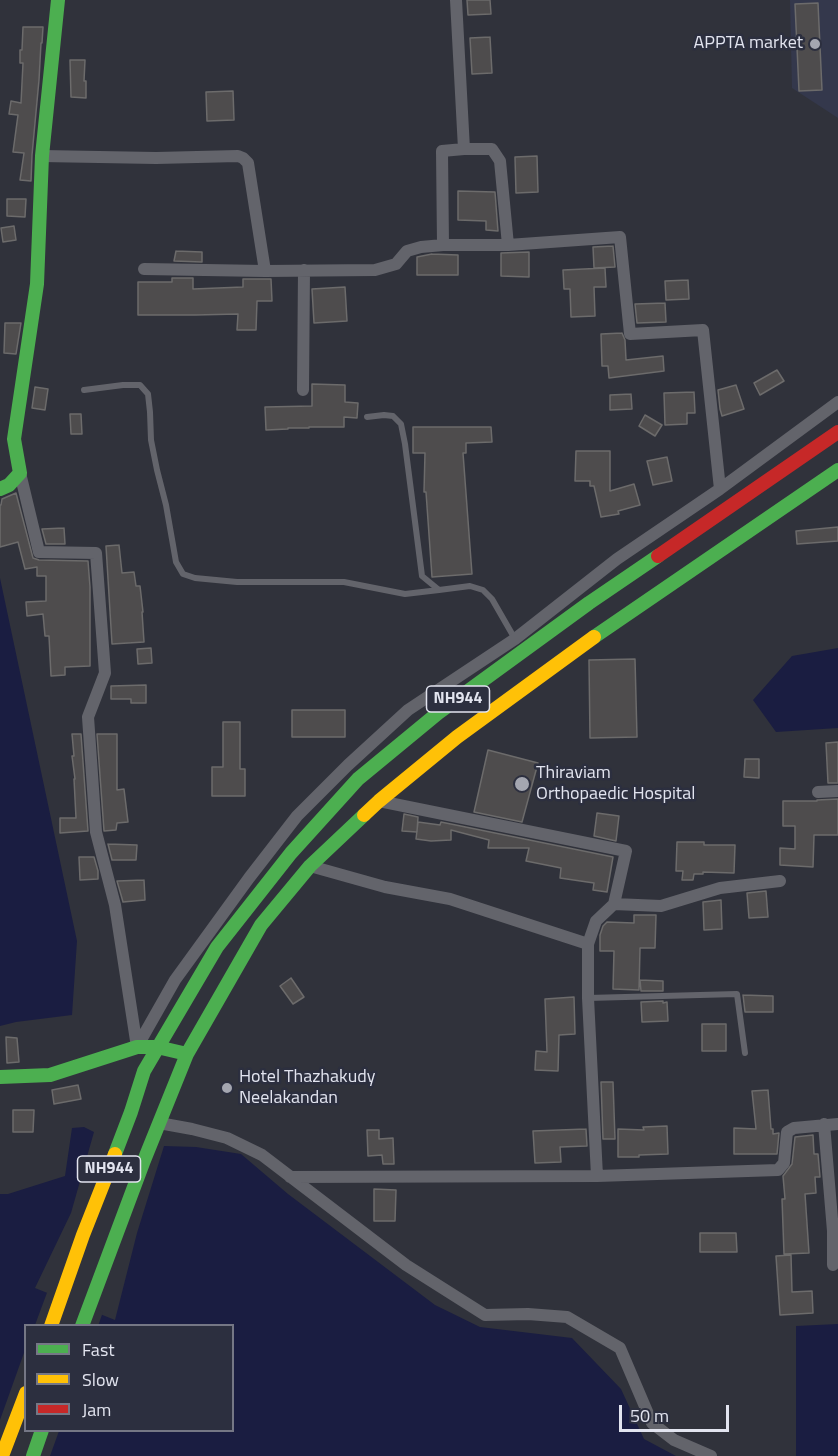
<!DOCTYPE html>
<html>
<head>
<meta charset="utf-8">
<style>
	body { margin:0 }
	#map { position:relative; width:838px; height:1456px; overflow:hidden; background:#30323b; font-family:"Titillium Web",sans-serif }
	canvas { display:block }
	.legend { position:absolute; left:24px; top:1324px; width:210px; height:108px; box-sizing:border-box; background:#2c2f3f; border:2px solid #757785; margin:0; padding:8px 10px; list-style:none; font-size:18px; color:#e2e4ef }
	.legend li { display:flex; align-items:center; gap:12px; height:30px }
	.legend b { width:30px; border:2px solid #757785 }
	.scale { position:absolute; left:619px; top:1405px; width:110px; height:27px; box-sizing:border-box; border:3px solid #e2e4ef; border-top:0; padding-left:8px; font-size:18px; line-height:21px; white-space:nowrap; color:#e2e4ef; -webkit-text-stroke:4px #2c2f3f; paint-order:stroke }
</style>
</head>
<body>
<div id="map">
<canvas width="838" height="1456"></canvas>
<ul class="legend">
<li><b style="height:8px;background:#4caf50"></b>Fast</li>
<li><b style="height:8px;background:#ffc107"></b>Slow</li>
<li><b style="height:8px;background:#c62828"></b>Jam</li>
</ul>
<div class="scale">50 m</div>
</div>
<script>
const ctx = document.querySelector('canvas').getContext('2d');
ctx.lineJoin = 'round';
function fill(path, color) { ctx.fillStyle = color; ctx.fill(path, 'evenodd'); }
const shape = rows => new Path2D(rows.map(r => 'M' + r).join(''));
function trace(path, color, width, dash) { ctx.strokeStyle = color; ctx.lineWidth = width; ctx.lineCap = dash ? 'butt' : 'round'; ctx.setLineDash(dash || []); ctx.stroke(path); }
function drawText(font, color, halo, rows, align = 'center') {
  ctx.font = font + ' "Titillium Web",sans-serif'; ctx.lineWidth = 5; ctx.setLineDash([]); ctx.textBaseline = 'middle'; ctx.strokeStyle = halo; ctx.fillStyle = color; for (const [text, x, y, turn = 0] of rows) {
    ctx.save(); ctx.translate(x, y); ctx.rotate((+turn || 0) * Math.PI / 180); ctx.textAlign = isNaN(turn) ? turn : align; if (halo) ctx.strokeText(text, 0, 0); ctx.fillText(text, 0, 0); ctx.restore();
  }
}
fill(shape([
	[790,0,838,0,838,118,792,88]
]), '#34384c');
fill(shape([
	[0,578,77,941,72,1015,16,1022,0,1026],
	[838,648,838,728,776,732,753,700,792,656],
	[84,1127,94,1132,71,1213,35,1288,115,1320,137,1233,164,1146,196,1147,241,1154,288,1194,435,1305,480,1327,572,1338,621,1389,644,1439,676,1456,0,1456,0,1194,8,1194,65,1176,72,1128],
	[26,1326,232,1326,232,1430,26,1430],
	[838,1324,838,1456,796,1456,796,1326]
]), '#1a1d41');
fill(shape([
	[48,1290,103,1312,98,1326,35,1325],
	[25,1350,26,1430,59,1431,50,1456,0,1456,0,1420]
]), '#30323b');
const building = shape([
	[467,0,490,0,491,14,468,15,467,0],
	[818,3,822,90,799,91,795,4,818,3],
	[23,27,43,27,42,43,41,43,39,80,32,155,31,181,20,180,24,153,13,152,18,115,9,114,11,101,21,103,23,63,20,63,20,50,22,50,23,27],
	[490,37,492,73,472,74,470,38,490,37],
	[70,60,85,60,84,81,86,81,86,98,71,97,70,60],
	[233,91,234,120,207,121,206,92,233,91],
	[537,156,538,192,516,193,515,157,537,156],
	[458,191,495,192,498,231,486,230,486,221,458,220,458,191],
	[7,199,26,199,25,217,7,216,7,199],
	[14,226,16,240,3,242,1,228,14,226],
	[613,246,615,267,594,268,593,247,613,246],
	[176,251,202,252,202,262,174,261,176,251],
	[529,252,529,277,501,276,501,253,529,252],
	[432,254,458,255,458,275,417,275,417,257,432,254],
	[605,268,606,287,594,287,595,316,571,317,570,289,564,289,563,270,605,268],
	[172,278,193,278,193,289,243,287,243,279,271,279,272,301,257,301,256,330,237,330,238,314,195,315,138,315,138,282,172,282,172,278],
	[688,280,689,299,666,300,665,281,688,280],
	[345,287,347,321,314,323,312,289,345,287],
	[665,303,666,322,637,323,635,304,665,303],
	[5,323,21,323,16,354,4,353,5,323],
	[622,333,625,340,626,360,663,356,664,371,609,378,608,366,602,366,601,334,622,333],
	[777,370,784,381,760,395,754,383,777,370],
	[312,384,345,385,345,402,358,403,357,418,344,417,344,427,309,427,309,428,288,428,288,429,266,430,265,407,312,406,312,384],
	[736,385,744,409,722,416,720,409,718,390,736,385],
	[35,387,48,389,45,410,32,408,35,387],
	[694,392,695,413,687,413,687,424,665,425,664,393,694,392],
	[631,394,632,409,610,410,610,395,631,394],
	[70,414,81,414,82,434,71,434,70,414],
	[645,415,662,425,655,436,639,426,645,415],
	[413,427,491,427,492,442,466,443,466,453,463,453,472,574,432,577,426,492,424,492,425,453,413,453,413,427],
	[576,451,610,451,610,491,634,484,640,505,618,511,619,514,601,517,594,486,590,486,590,481,575,481,576,451],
	[667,457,672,481,653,485,647,461,667,457],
	[16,493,33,558,39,560,88,561,90,587,90,666,65,667,65,675,51,676,49,636,45,636,43,614,27,616,26,602,46,601,46,576,37,576,37,567,25,569,18,542,0,547,0,505,1,505,2,499,16,493],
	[838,527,838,541,797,544,796,531,838,527],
	[64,528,65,544,46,544,42,529,64,528],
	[119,545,122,573,134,572,136,586,140,586,143,612,142,612,144,642,112,644,106,546,119,545],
	[151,648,152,663,138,664,137,649,151,648],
	[635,659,637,737,590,738,589,660,635,659],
	[146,685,146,703,131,703,131,699,111,699,111,686,146,685],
	[292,710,345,710,345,737,292,737,292,710],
	[223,722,240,722,240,769,245,769,245,796,212,796,212,767,223,767,223,722],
	[72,734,81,734,88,831,60,833,60,818,76,818,74,779,75,779,72,756,74,756,72,734],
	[97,734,117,734,117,790,124,789,128,822,117,823,116,830,104,831,97,734],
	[838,742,838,783,828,783,826,743,838,742],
	[488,750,538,763,522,822,474,812,488,750],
	[745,759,759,759,759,778,744,777,745,759],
	[838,799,838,835,814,835,813,867,780,865,780,848,795,849,795,826,783,826,783,801,817,801,817,800,838,799],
	[597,813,619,816,616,841,594,836,597,813],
	[404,814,418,817,417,832,402,831,404,814],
	[418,822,440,825,441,822,613,857,607,892,593,890,594,883,560,878,561,868,526,861,529,848,488,848,489,840,451,830,451,840,431,841,416,839,418,822],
	[677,842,704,842,704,845,735,845,734,873,703,872,703,874,694,874,693,880,682,880,683,871,676,871,677,842],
	[108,844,137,845,136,860,112,860,108,844],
	[79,857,94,857,98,871,98,879,80,880,79,857],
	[144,880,145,900,123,902,117,881,144,880],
	[766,891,768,917,749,918,747,893,766,891],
	[721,900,722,929,704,930,703,902,721,900],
	[634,915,656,915,655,948,640,948,639,990,613,989,614,951,600,951,600,935,603,926,607,922,634,923,634,915],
	[291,978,304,997,293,1004,280,986,291,978],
	[640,980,663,981,663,991,641,991,640,980],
	[743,995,773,996,773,1012,745,1012,743,995],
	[574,997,575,1034,559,1035,558,1071,535,1070,536,1051,547,1052,545,999,574,997],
	[663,1001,663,1003,667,1002,668,1021,642,1022,641,1002,663,1001],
	[702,1024,726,1024,726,1051,702,1051,702,1024],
	[6,1037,17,1038,19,1062,7,1063,6,1037],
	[601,1082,613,1082,615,1139,603,1139,601,1082],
	[78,1085,81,1099,54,1104,52,1090,78,1085],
	[768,1090,771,1129,773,1129,773,1134,779,1133,777,1154,734,1154,734,1128,756,1129,752,1091,768,1090],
	[13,1110,34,1110,33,1132,13,1132,13,1110],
	[667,1126,668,1154,639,1155,639,1157,618,1157,618,1129,644,1130,643,1127,667,1126],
	[586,1129,587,1146,560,1147,561,1162,535,1163,533,1131,586,1129],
	[367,1130,379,1130,379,1139,393,1138,394,1164,383,1164,382,1155,368,1156,367,1130],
	[813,1135,814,1154,818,1154,820,1177,815,1177,816,1193,805,1194,809,1253,784,1254,782,1199,785,1199,783,1176,792,1164,795,1137,813,1135],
	[374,1189,396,1190,395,1221,374,1221,374,1189],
	[700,1233,736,1233,737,1252,700,1252,700,1233],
	[791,1255,792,1292,812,1291,813,1313,780,1315,776,1256,791,1255]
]);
fill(building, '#4e4c4d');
trace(building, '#6c6b6b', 1.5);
trace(shape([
	[84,390,123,385,140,385,148,394,150,412,151,440,157,470,166,505,176,562,183,574,195,578,237,582,344,582,405,594,439,590],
	[367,417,384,415,393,416,401,424,405,444,422,576,439,590,470,586,483,590,492,599,515,639],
	[588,998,737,994,745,1053]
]), '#63646b', 6);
trace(shape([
	[464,149,492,149,500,161,508,245],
	[42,156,156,158,238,156,243,158,248,163,265,271],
	[443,245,442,151,464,149,456,0],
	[144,269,265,271,375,270,396,264,407,251,421,247,443,245,508,245,620,237,630,334,703,330,720,489],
	[303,390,304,270],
	[20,473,39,552,96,553,105,673,88,717,96,832,115,905,137,1047],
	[818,792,838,791],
	[379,801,626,851,614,904,596,921,588,944,588,998,597,1176],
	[310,866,385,887,450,899,588,944],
	[614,904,661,906,720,888,780,881],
	[137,1047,175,980,249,878,297,816,348,765,408,710,515,639,617,559,720,489,838,402],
	[159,1123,192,1129,227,1138,262,1155,406,1265,485,1315,528,1314,567,1317,620,1348,652,1423,674,1440,711,1456],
	[824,1124,833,1231,833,1265],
	[290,1177,597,1176,778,1170,784,1163,787,1132,794,1128,838,1124]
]), '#63646b', 12);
trace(shape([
	[0,489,9,485,20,473,14,439,37,284,42,156,58,0],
	[594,637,838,470],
	[0,1077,50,1075,137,1047,157,1047,187,1054],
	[115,1154,131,1112,144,1071,217,947,291,853,358,779,438,713,589,603,658,556],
	[82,1326,143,1163,187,1054,261,925,310,866,364,815],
	[33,1456,42,1430]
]), '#4caf50', 14);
trace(shape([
	[364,815,379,801,457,737,594,637],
	[51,1326,83,1235,115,1154],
	[2,1456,26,1393]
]), '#ffc107', 14);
trace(shape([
	[658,556,838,432]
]), '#c62828', 14);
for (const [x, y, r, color] of [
	[815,44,6,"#a4a6b0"],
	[522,784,8,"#a4a6b0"],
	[227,1088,6,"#a4a6b0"]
]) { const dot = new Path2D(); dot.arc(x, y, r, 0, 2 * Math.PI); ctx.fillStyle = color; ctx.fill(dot); trace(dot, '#2c2f3f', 2); }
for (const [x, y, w] of [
	[458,699,63],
	[109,1169,63]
]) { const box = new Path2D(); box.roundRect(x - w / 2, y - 13, w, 26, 4.5); ctx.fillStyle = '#2c2f3f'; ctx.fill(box); trace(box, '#e2e4ef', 1.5); }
drawText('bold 16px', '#e2e4ef', null, [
	["NH944",458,699],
	["NH944",109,1169]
]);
drawText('18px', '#e2e4ef', '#2c2f3f', [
	["APPTA market",803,44,"right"],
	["Thiraviam",536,774],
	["Orthopaedic Hospital",536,795],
	["Hotel Thazhakudy",239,1078],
	["Neelakandan",239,1099]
], 'left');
</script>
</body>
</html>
